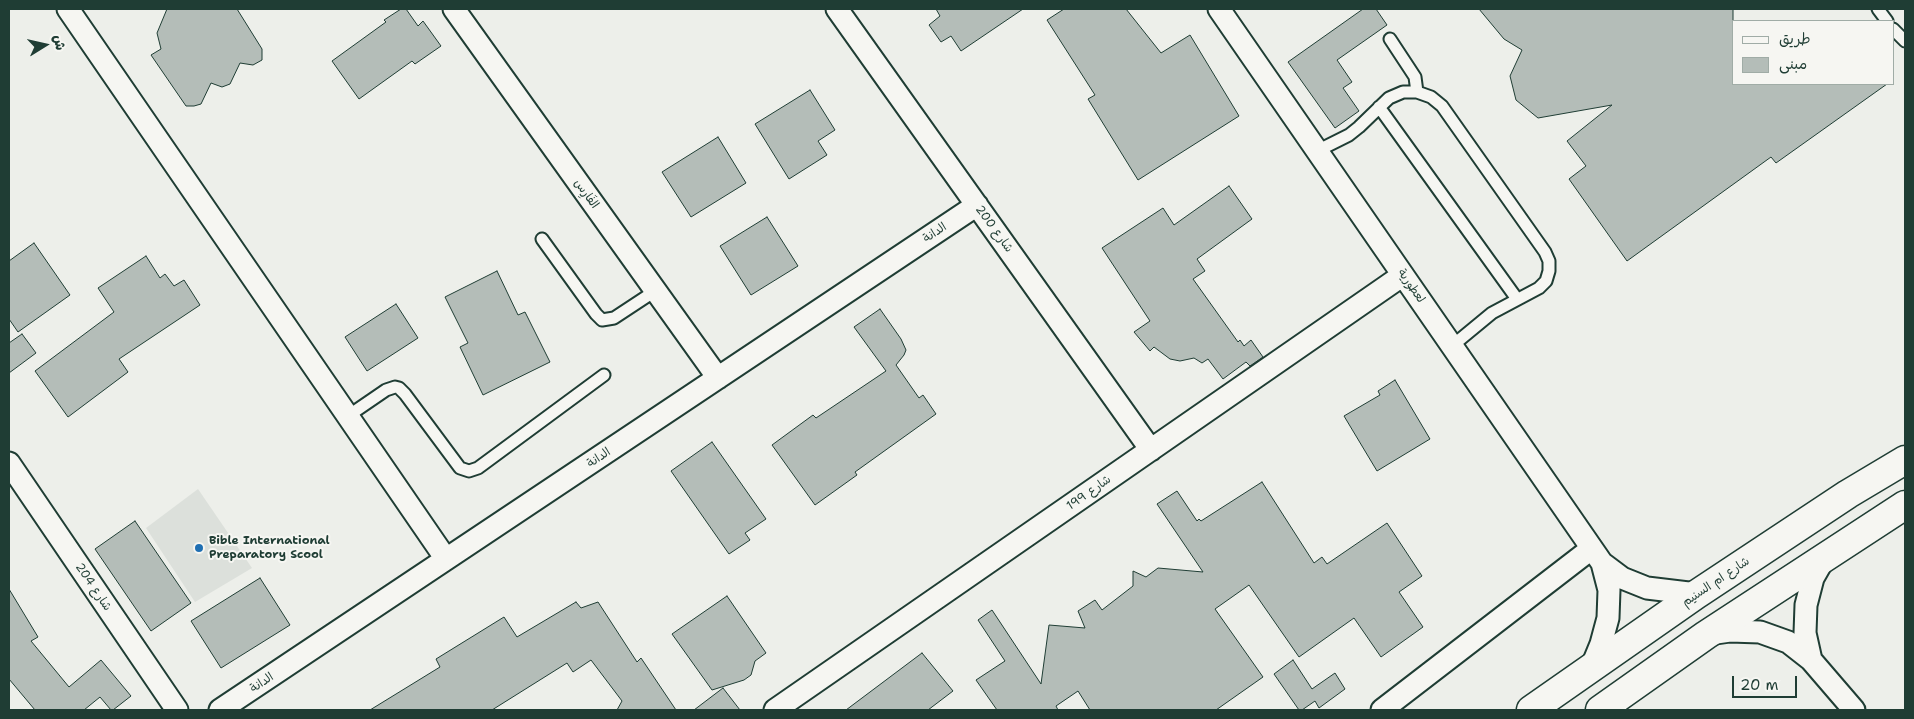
<!DOCTYPE html>
<html>
<head>
<meta charset="utf-8">
<style>
	body { margin:0 }
	#map { position:relative; width:1914px; height:719px; overflow:hidden; background:#edefea; font-family:"Shantell Sans","Playpen Sans Arabic",sans-serif }
	canvas { display:block }
	.frame { position:absolute; inset:0; border:10px solid #1f3d34; pointer-events:none }
	.legend { position:absolute; left:1732px; top:20px; width:162px; height:65px; box-sizing:border-box; background:#f6f6f2; border:1px solid #a0aca6; margin:0; padding:6px 9px; list-style:none; font-size:15px; color:#1f3d34 }
	.legend li { display:flex; align-items:center; gap:10px; height:25px }
	.legend b { width:25px; border:1px solid #a0aca6 }
	.north { position:absolute; left:20px; top:20px; width:50px; height:50px; -webkit-text-stroke:4px #f6f6f2; paint-order:stroke; rotate:80deg; font-size:14px; font-weight:700; line-height:20px; text-align:center; color:#1f3d34 }
	.north::after { content:''; display:block; margin:auto; width:18px; height:22px; background:#1f3d34; clip-path:polygon(50% 0,100% 100%,50% 72%,0 100%) }
	.scale { position:absolute; left:1732px; top:676px; width:65px; height:22px; box-sizing:border-box; border:2px solid #1f3d34; border-top:0; padding-left:6px; font-size:15px; line-height:18px; white-space:nowrap; color:#1f3d34; -webkit-text-stroke:4px #f6f6f2; paint-order:stroke }
</style>
</head>
<body>
<div id="map">
<canvas width="1914" height="719"></canvas>
<div class="frame"></div>
<ul class="legend">
<li><b style="height:6px;background:#f6f6f2"></b>طريق</li>
<li><b style="height:14px;background:#b4bdb8"></b>مبنى</li>
</ul>
<div class="north">ش</div>
<div class="scale">20 m</div>
</div>
<script>
const ctx = document.querySelector('canvas').getContext('2d');
ctx.lineJoin = 'round';
function fill(path, color) { ctx.fillStyle = color; ctx.fill(path, 'evenodd'); }
const shape = rows => new Path2D(rows.map(r => 'M' + r).join(''));
function trace(path, color, width, dash) { ctx.strokeStyle = color; ctx.lineWidth = width; ctx.lineCap = dash ? 'butt' : 'round'; ctx.setLineDash(dash || []); ctx.stroke(path); }
function drawText(font, color, halo, rows, align = 'center') {
  ctx.font = font + ' "Shantell Sans","Playpen Sans Arabic",sans-serif'; ctx.lineWidth = 4; ctx.setLineDash([]); ctx.textBaseline = 'middle'; ctx.strokeStyle = halo; ctx.fillStyle = color; for (const [text, x, y, turn = 0] of rows) {
    ctx.save(); ctx.translate(x, y); ctx.rotate((+turn || 0) * Math.PI / 180); ctx.textAlign = isNaN(turn) ? turn : align; if (halo) ctx.strokeText(text, 0, 0); ctx.fillText(text, 0, 0); ctx.restore();
  }
}
fill(shape([
	[198,489,252,568,195,602,146,528]
]), '#dce0db');
const building = shape([
	[167,9,237,9,262,49,262,60,253,65,240,63,230,84,222,87,211,83,201,104,194,106,186,106,151,55,161,49,157,33,167,9],
	[401,9,406,9,418,26,423,21,441,46,415,64,412,61,359,99,332,61,386,22,384,20,401,9],
	[936,9,1023,9,961,51,951,36,941,42,929,25,940,16,936,9],
	[1064,9,1126,9,1161,53,1190,35,1239,116,1138,180,1088,99,1095,95,1047,20,1064,9],
	[1363,9,1376,9,1387,25,1337,60,1352,82,1343,88,1359,111,1335,128,1288,62,1363,9],
	[1479,9,1733,9,1733,84,1887,84,1776,163,1771,157,1627,261,1569,179,1586,166,1567,141,1612,105,1538,118,1516,100,1510,76,1522,50,1504,39,1479,9],
	[810,90,835,130,818,141,827,155,789,179,755,124,810,90],
	[718,137,746,183,691,217,662,172,718,137],
	[1229,186,1252,219,1197,259,1205,271,1193,279,1238,342,1240,340,1244,346,1251,340,1263,357,1250,366,1246,362,1223,379,1208,359,1202,363,1194,358,1180,361,1170,359,1154,347,1150,351,1134,332,1150,321,1102,248,1163,208,1174,225,1229,186],
	[767,217,798,266,751,295,720,246,767,217],
	[34,243,70,295,18,332,9,319,9,261,34,243],
	[146,256,160,278,165,274,174,286,184,280,200,305,119,359,128,372,68,417,35,371,114,312,98,288,146,256],
	[497,271,518,315,525,312,550,362,483,395,460,347,468,343,445,297,497,271],
	[396,304,418,338,367,371,345,337,396,304],
	[880,309,901,339,906,350,904,355,896,365,919,398,923,395,936,414,855,472,857,475,815,505,772,445,813,415,816,418,886,371,854,327,880,309],
	[22,334,36,353,9,373,9,343,22,334],
	[1395,380,1430,439,1377,471,1344,416,1380,395,1378,391,1395,380],
	[712,442,766,519,745,533,750,540,729,554,671,471,712,442],
	[1262,482,1314,563,1322,557,1327,564,1387,523,1422,576,1399,592,1423,627,1381,657,1354,618,1299,657,1249,585,1215,609,1263,677,1216,710,1090,710,1078,691,1056,706,1058,710,997,710,976,680,1005,661,978,620,992,610,1041,684,1049,625,1085,628,1078,611,1095,600,1102,610,1133,586,1133,571,1146,577,1158,568,1203,572,1157,504,1177,491,1197,521,1199,519,1201,521,1262,482],
	[135,521,191,603,151,631,95,549,135,521],
	[260,578,290,625,221,668,191,621,260,578],
	[9,589,38,637,31,641,69,687,101,660,131,696,113,710,111,710,100,697,84,710,35,710,9,679,9,589],
	[727,596,766,653,755,661,751,675,744,680,712,690,672,634,727,596],
	[576,602,581,608,598,602,637,662,641,658,676,710,617,710,622,701,591,660,573,672,567,663,492,710,370,710,440,667,436,659,504,617,517,637,576,602],
	[922,653,953,691,928,710,846,710,922,653],
	[1293,660,1312,689,1335,673,1345,689,1319,708,1315,701,1302,710,1299,710,1274,674,1293,660],
	[723,688,740,710,694,710,723,688]
]);
fill(building, '#b4bdb8');
trace(building, '#1f3d34', 1);
const lane = shape([
	[1878,9,1887,21],
	[1893,29,1905,41],
	[1390,39,1415,77,1417,92],
	[1379,107,1517,299],
	[1317,151,1349,135,1359,127,1389,98,1403,92,1417,92,1431,97,1442,106,1545,252,1549,261,1549,271,1546,281,1539,288,1492,313,1452,346],
	[542,239,596,314,602,320,614,318,655,291],
	[348,416,386,390,395,387,399,388,405,394,457,464,460,468,469,471,478,468,604,375]
]);
const street = shape([
	[68,9,446,559],
	[454,9,718,378],
	[837,9,1151,450],
	[1219,9,1602,563,1622,578,1647,588,1697,594],
	[9,463,177,710],
	[1709,634,1730,631,1760,632,1788,642,1811,660,1854,710],
	[1811,660,1805,633,1806,605,1813,578,1825,557],
	[1592,666,1601,644,1608,618,1609,590,1602,563],
	[220,710,977,205],
	[775,710,1403,275],
	[1382,710,1591,549]
]);
const secondary = shape([
	[1531,710,1697,594,1848,494,1905,460],
	[1600,710,1706,635,1905,505]
]);
trace(lane, '#1f3d34', 15);
trace(street, '#1f3d34', 25);
trace(secondary, '#1f3d34', 31);
trace(lane, '#f6f6f2', 11);
trace(street, '#f6f6f2', 21);
trace(secondary, '#f6f6f2', 28);
for (const [x, y, r, color] of [
	[199,548,5,"#1f6fb2"]
]) { const dot = new Path2D(); dot.arc(x, y, r, 0, 2 * Math.PI); ctx.fillStyle = color; ctx.fill(dot); trace(dot, '#f6f6f2', 2); }
drawText('12px', '#1f3d34', '#f6f6f2', [
	["الفَارِس",586,194,54],
	["شارع 200",994,229,54],
	["الدانة",935,233,-34],
	["لعطورية",1411,286,55],
	["الدانة",599,458,-34],
	["شارع 199",1089,493,-35],
	["شارع ام السنيم",1716,582,-34],
	["شارع 204",93,587,56],
	["الدانة",262,683,-34]
]);
drawText('bold 12px', '#1f3d34', '#f6f6f2', [
	["Bible International",209,541],
	["Preparatory Scool",209,555]
], 'left');
</script>
</body>
</html>
